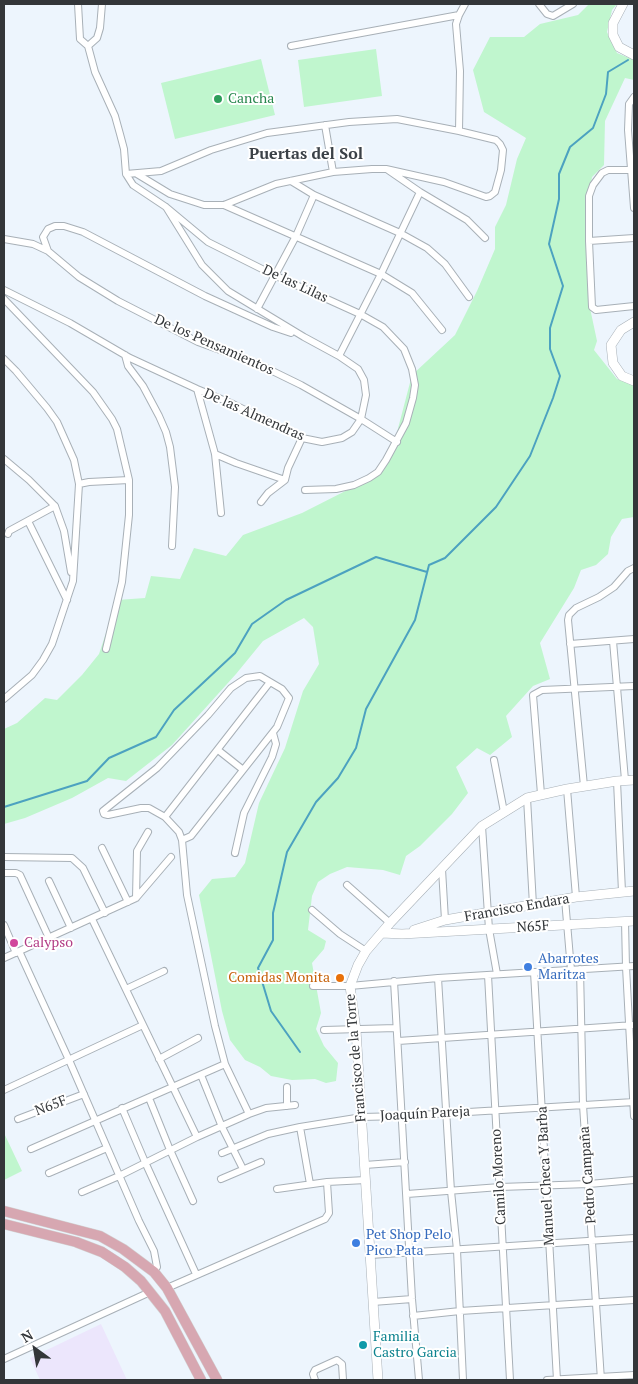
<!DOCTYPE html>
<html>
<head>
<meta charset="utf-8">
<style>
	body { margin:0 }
	#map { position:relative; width:638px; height:1384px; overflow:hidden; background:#edf5fd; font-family:"PT Serif",serif }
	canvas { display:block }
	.frame { position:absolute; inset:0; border:5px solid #333639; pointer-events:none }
	.north { position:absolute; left:10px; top:1324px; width:50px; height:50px; -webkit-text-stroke:4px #fff; paint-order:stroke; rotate:328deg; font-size:14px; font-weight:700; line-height:20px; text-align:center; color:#333639 }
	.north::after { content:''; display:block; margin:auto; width:18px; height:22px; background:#333639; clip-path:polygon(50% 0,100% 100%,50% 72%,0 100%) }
</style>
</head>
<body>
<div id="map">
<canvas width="638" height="1384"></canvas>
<div class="frame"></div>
<div class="north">N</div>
</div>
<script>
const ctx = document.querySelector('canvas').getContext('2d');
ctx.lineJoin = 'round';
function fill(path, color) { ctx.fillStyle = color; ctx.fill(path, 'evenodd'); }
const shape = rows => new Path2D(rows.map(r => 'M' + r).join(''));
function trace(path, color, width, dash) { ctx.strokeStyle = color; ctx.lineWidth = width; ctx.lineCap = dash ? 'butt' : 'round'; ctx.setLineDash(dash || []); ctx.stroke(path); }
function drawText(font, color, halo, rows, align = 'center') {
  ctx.font = font + ' "PT Serif",serif'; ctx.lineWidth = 4; ctx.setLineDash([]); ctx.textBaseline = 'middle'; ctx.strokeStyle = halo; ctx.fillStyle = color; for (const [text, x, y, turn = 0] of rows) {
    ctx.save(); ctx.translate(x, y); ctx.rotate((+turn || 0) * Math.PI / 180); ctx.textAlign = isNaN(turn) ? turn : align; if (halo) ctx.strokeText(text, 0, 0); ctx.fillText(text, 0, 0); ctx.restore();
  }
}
fill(shape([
	[101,1324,127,1380,40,1380,30,1358]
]), '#ece6fc');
fill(shape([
	[589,4,617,4,612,10,607,32,617,53,634,60,634,80,625,78,605,121,604,165,592,177,589,198,590,308,597,341,594,350,617,379,634,384,634,517,622,519,611,537,608,554,596,565,581,570,574,588,540,643,550,679,533,686,506,716,512,737,490,755,477,748,456,767,468,793,452,814,420,846,406,856,400,875,383,870,347,867,330,874,318,882,312,896,308,930,326,941,324,949,312,963,321,1013,316,1029,324,1046,338,1063,336,1081,326,1083,315,1079,292,1080,271,1076,260,1067,245,1060,230,1040,222,1011,199,895,212,879,235,877,245,863,259,803,285,748,303,691,319,664,313,627,304,618,263,641,236,674,172,745,126,781,108,778,72,798,25,818,4,824,4,729,17,723,45,698,57,700,82,675,99,654,117,600,145,598,151,576,180,579,194,548,226,556,243,535,302,513,371,478,395,440,412,375,455,335,477,291,495,249,495,227,506,205,517,159,526,138,484,112,473,70,490,37,524,37,540,24,578,15],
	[376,49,382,96,304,107,298,60],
	[261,59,275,115,175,139,161,83],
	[4,1133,22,1171,4,1180]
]), '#c0f6ce');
trace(shape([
	[4,807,87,781,109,758,156,737,174,710,235,653,252,624,286,600,376,557,427,572],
	[300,1052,271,1011,258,968,273,940,273,913,287,852,316,802,338,778,356,748,366,709,415,620,429,565,445,558,496,507,530,456,553,398,560,376,550,349,550,328,563,286,549,244,559,199,559,174,570,147,593,128,606,94,608,72,628,60]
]), '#4ca2c0', 2);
const street = shape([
	[78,4,80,39,88,46,97,38,100,28,102,4],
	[539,4,547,14,553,16,573,4],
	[88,46,95,72,115,116,120,134,124,149,126,174,133,185,166,207,208,242,274,275,360,314,383,327,404,349,412,369,415,385,413,398,406,423,386,460,378,472,369,478,354,485,336,489,305,490],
	[291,46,459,15],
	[634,97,629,104,628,130,634,208],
	[325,125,333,172],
	[459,131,460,71,456,24,459,15,465,4],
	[388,170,420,192,467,220,485,238],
	[634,170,608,170,602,173,593,185,589,196,589,241,592,307,596,310,634,306],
	[126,174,161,171,211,150,267,133,349,122,397,119,459,131,496,140,500,144,503,150,501,170,495,192,490,196,486,197,444,182,386,169,372,169,333,172,276,184,224,205,204,205,170,194,137,174],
	[291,181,314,195,400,233,427,248,445,264,469,297],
	[224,205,381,274,412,293,442,330],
	[4,239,33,244,48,251,79,277,118,301,198,342,256,363,301,385,361,419,397,442],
	[589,241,634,238],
	[48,251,43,237,48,229,55,226,64,226,83,232,205,296,273,327,291,333],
	[4,290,70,323,130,358,197,389,233,404,302,438,322,442,342,438,352,432,361,419,366,395,364,380,358,369,339,356,304,337,228,291,202,265,166,207],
	[4,299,93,392,112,419,117,429,129,480,129,515,122,582,106,649],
	[257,309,296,236,314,195],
	[125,355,128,366,143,386,159,416,166,432,170,447,175,487,172,546],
	[339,356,381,274,420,192],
	[4,359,16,371,47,408,57,422,74,460,79,484,73,581,52,644,43,660,32,675,4,699],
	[197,389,215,454,221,513],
	[215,454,236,463,285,480],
	[4,459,29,480,55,506,64,531,71,572],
	[79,484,89,482,129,480],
	[261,502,268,493,285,480,288,468,302,438],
	[28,521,67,600],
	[8,534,9,531,55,506],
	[613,641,625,780,629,779],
	[570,644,634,639],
	[218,750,242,769],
	[494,760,504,812],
	[617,781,622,892],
	[584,786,568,620,569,615,576,608,599,597,614,587,628,571,634,568],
	[567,789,576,897],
	[541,794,533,695,542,690,634,686],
	[527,798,533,905],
	[165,817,270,682],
	[482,826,489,929,497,974],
	[182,840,191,836,277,727,289,698,282,689,260,676,246,678,231,688,208,715,157,768,103,811,104,814,108,815,141,808,149,808,165,817,179,832,182,840,187,895,215,1026,225,1064,249,1114],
	[102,848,128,902],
	[235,853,244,813,272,757,276,744,273,733],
	[4,857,72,858,83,868,105,913],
	[442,869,445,920],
	[4,873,16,873,20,875,49,938],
	[49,881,71,928],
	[347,885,390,923],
	[136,898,137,851,148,832],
	[565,899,571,970],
	[312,910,340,934,366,951],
	[92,919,197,1137],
	[625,921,626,967,634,1116],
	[4,925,16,953],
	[19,951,69,1060,139,1221,154,1251,157,1267,154,1272],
	[4,958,136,898,171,857],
	[580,969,583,1105,601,1380],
	[534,972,557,1380],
	[488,975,510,1380],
	[438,978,451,1191,457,1250,463,1380],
	[394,981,412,1299,419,1380],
	[313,986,350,986,438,978,634,966],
	[126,989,164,971],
	[324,1030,396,1028],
	[398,1041,634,1025],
	[159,1059,198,1038],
	[201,1075,222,1127,243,1169],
	[287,1087,287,1106],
	[4,1090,143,1025],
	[149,1098,170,1150,193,1201],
	[122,1108,145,1162,196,1274],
	[18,1119,84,1094],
	[300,1127,310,1184],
	[31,1149,225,1064],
	[222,1153,268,1134,300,1127,362,1117,402,1116,634,1102],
	[365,1165,405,1162],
	[49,1173,107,1148],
	[221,1179,261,1162],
	[277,1189,327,1182,366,1180],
	[82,1192,119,1176,197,1137,249,1114,266,1108,295,1105],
	[407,1194,500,1187,589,1184,634,1180],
	[370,1255,634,1238],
	[167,1288,325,1219,329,1213,327,1182],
	[373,1302,412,1299],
	[413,1316,460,1311,634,1300],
	[4,1359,150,1292],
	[315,1380,313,1374,315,1370,337,1360,342,1364,343,1380],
	[547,1380,634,1375]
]);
const secondary = shape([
	[623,4,613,23,613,35,619,47,634,55],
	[634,322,621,330,611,345,613,363,622,376,634,381],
	[414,930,445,920,576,897,634,891],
	[382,933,402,934,634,921],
	[378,1380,356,1030,350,986,358,965,366,951,390,923,482,826,527,798,567,789,617,781,634,780]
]);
const primary = shape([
	[4,1211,100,1236,123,1249,154,1272,167,1288,217,1380],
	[4,1224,76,1242,102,1252,125,1267,141,1281,165,1311,201,1380]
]);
trace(street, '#a8b0b7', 8);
trace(secondary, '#a8b0b7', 10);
trace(primary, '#d2d3d3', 11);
trace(street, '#fff', 6);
trace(secondary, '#fff', 9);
trace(primary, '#d7a7b1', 10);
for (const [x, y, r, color] of [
	[218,99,5,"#2e9e5b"],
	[14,943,5,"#d1479c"],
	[528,967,5,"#3f7fe0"],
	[340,978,5,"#e8710a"],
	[356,1243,5,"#3f7fe0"],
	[363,1345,5,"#0f9aa8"]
]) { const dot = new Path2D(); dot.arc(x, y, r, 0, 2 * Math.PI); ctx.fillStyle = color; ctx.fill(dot); trace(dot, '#fff', 2); }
drawText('14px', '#27864d', '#fff', [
	["Cancha",228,99]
], 'left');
drawText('14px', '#333639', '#fff', [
	["De las Lilas",295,284,25],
	["De los Pensamientos",214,345,24],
	["De las Almendras",254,415,24],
	["Francisco Endara",517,908,-10],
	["N65F",533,927,-4],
	["Francisco de la Torre",356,1058,-95],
	["N65F",51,1106,-21],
	["Joaquín Pareja",425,1114,-3],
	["Pedro Campaña",588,1175,-94],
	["Manuel Checa Y Barba",546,1176,-93],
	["Camilo Moreno",499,1177,-93]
]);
drawText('14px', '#b23c85', '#fff', [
	["Calypso",24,943]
], 'left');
drawText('14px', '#366cbe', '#fff', [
	["Abarrotes",538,959],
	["Maritza",538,975],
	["Pet Shop Pelo",366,1235],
	["Pico Pata",366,1251]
], 'left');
drawText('14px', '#c56008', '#fff', [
	["Comidas Monita",330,978]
], 'right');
drawText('14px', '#0d838f', '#fff', [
	["Familia",373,1337],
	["Castro Garcia",373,1353]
], 'left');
drawText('bold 16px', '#3b4147', '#fff', [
	["Puertas del Sol",306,154]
]);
</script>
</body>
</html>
